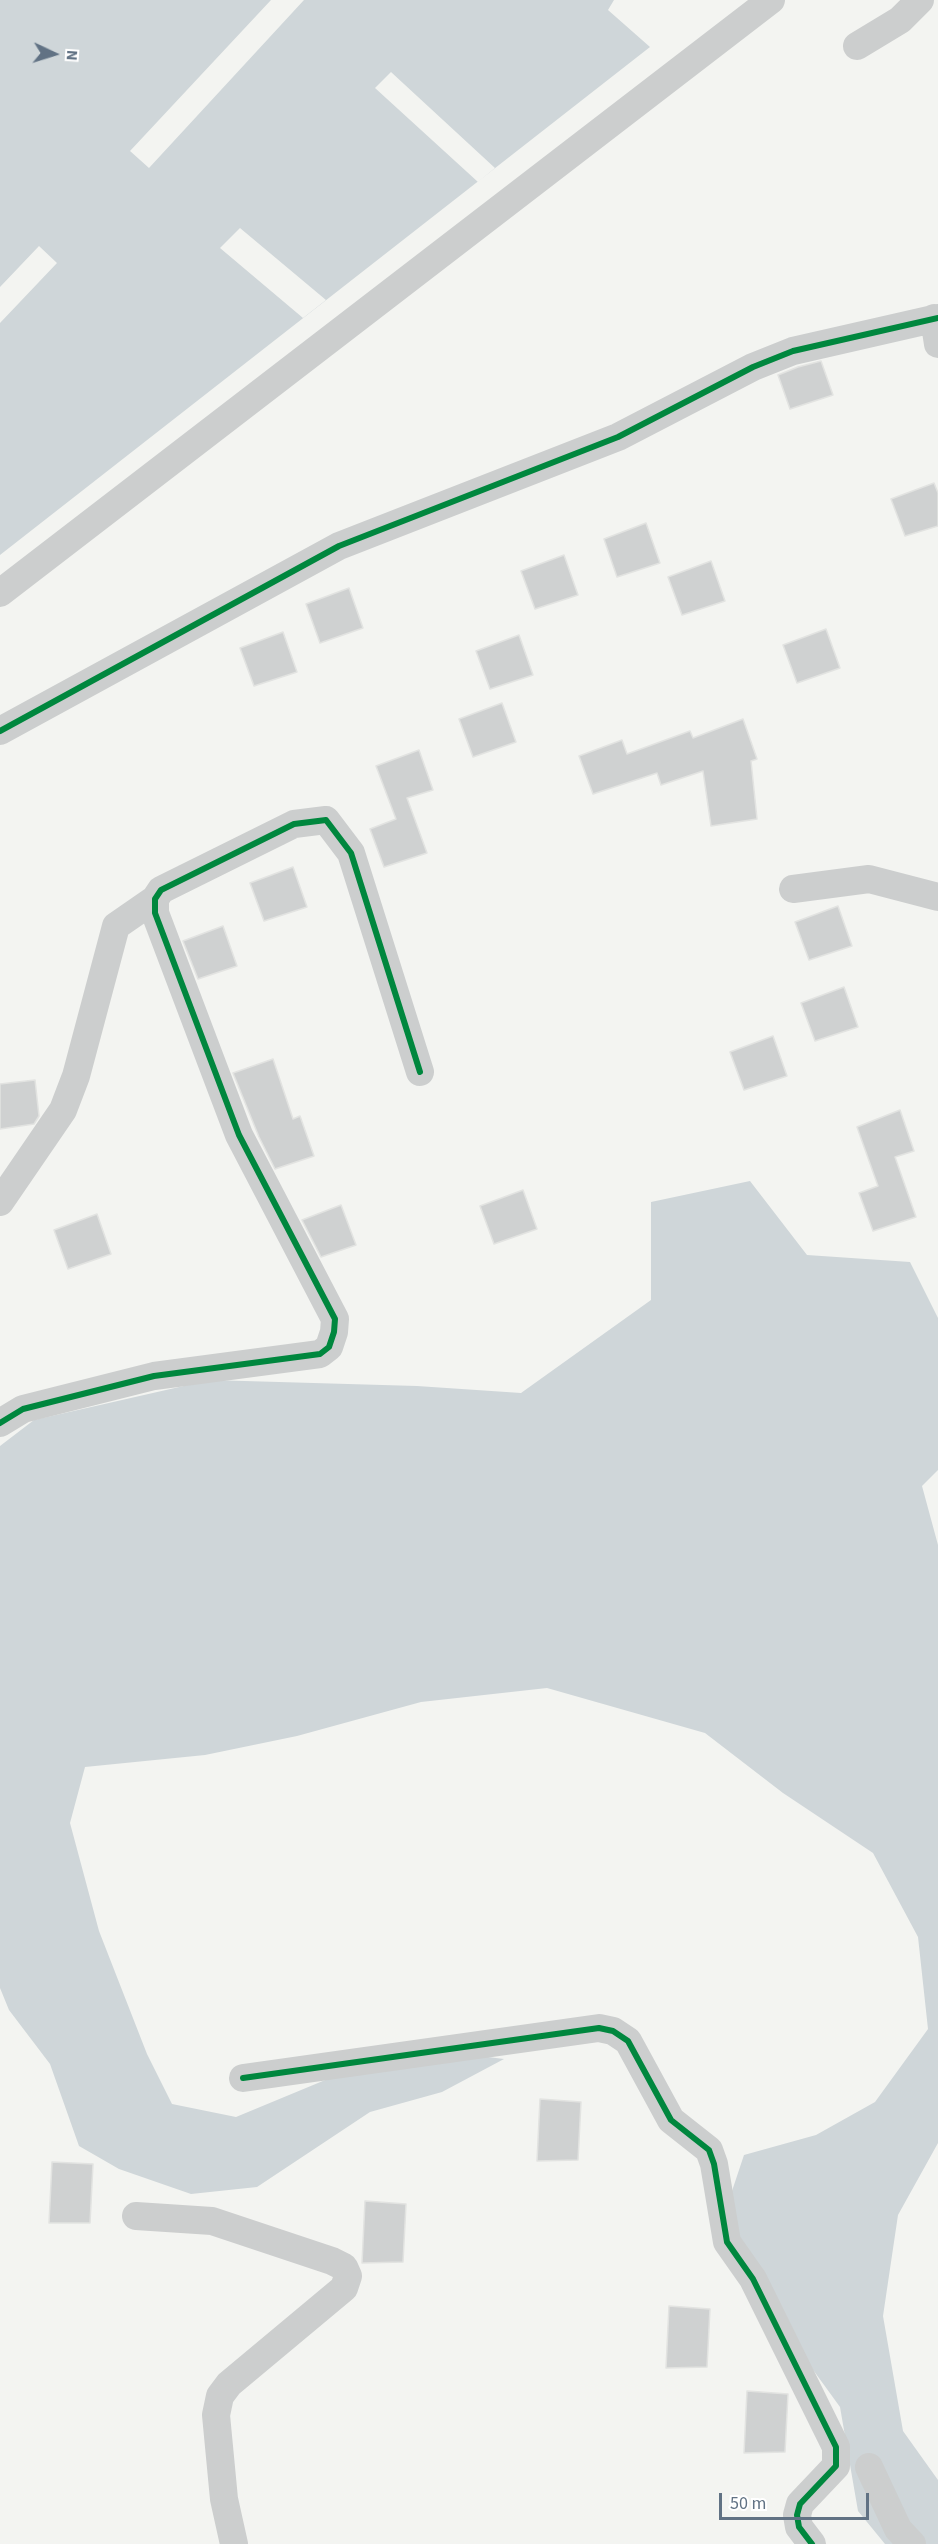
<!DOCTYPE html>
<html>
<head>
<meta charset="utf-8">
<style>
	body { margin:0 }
	#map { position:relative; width:938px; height:2544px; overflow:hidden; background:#f3f4f1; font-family:"Source Sans 3",sans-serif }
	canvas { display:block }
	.north { position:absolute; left:24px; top:24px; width:60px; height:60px; -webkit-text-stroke:4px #fff; paint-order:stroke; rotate:94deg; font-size:16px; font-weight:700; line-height:24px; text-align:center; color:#617284 }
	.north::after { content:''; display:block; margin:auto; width:21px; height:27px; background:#617284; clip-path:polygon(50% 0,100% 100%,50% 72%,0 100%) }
	.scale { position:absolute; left:719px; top:2493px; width:150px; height:27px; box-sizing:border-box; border:3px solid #617284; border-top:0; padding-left:8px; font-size:18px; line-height:21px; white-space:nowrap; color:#617284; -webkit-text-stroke:4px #fff; paint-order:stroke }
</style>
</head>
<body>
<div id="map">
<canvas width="938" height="2544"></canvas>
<div class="north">N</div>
<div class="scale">50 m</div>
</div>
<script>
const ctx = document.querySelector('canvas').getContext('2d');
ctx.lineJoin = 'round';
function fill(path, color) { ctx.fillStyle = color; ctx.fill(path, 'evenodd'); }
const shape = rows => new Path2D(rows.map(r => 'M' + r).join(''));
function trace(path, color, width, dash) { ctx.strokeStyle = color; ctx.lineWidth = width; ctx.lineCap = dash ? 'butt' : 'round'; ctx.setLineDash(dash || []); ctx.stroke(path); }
fill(shape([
	[0,0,614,0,608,10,650,47,0,555],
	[750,1181,807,1255,910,1262,938,1318,938,1470,922,1486,938,1545,938,2143,898,2215,883,2316,903,2431,938,2480,938,2544,885,2544,858,2511,840,2407,795,2345,736,2232,730,2197,744,2155,816,2135,875,2102,928,2029,918,1937,873,1853,783,1793,705,1733,547,1688,421,1702,297,1736,205,1755,85,1767,70,1823,99,1931,147,2054,172,2104,236,2117,359,2066,448,2052,504,2059,442,2092,370,2112,257,2187,191,2194,119,2169,79,2146,50,2064,9,2010,0,1988,0,1446,34,1420,210,1380,417,1386,521,1393,651,1300,651,1202]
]), '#cfd6d9');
fill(shape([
	[271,0,304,0,149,168,130,151],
	[391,72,495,168,478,182,375,88],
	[240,228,326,300,303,318,220,248],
	[39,246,57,263,0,323,0,287]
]), '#f3f4f1');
const building = shape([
	[821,361,833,395,790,409,778,375,798,367,821,361],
	[934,483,938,493,938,526,905,536,891,499,934,483],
	[646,523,660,563,617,577,604,539,646,523],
	[564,555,578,595,535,609,521,571,564,555],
	[711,561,725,601,682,615,668,577,711,561],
	[349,588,363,628,320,643,306,604,349,588],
	[826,629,840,668,797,683,783,645,826,629],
	[283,632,297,672,254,686,240,648,283,632],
	[519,635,533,675,490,689,476,651,519,635],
	[502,703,516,742,473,757,459,719,502,703],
	[743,719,757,759,751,761,757,819,711,826,703,771,661,785,657,773,593,794,579,756,622,740,627,754,690,731,693,738,743,719],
	[419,750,433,790,407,798,427,853,384,867,370,829,396,819,376,766,419,750],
	[293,867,307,907,264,921,250,883,293,867],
	[838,906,852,946,809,960,795,922,838,906],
	[223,926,237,966,198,979,183,941,223,926],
	[844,987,858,1027,815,1041,801,1003,844,987],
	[773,1036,787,1076,744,1090,730,1052,773,1036],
	[273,1059,293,1119,300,1116,314,1156,275,1169,259,1137,233,1073,273,1059],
	[35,1080,39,1116,34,1124,0,1129,0,1084,35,1080],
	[900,1110,914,1151,895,1157,916,1217,873,1231,859,1193,878,1186,857,1127,900,1110],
	[523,1190,537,1229,494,1244,480,1206,523,1190],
	[341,1205,356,1245,321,1257,302,1220,341,1205],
	[97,1214,111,1254,68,1269,54,1230,97,1214],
	[540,2099,581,2102,578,2160,537,2161,540,2099],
	[52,2162,93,2164,90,2223,49,2223,52,2162],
	[365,2201,406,2204,403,2262,362,2263,365,2201],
	[669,2306,710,2309,707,2367,666,2368,669,2306],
	[747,2391,788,2394,785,2452,744,2453,747,2391]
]);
fill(building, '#cfd1d1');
trace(building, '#e2e3e1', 1.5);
trace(shape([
	[857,46,900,20,920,0],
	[934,318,938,344],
	[0,593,771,0],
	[0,731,339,546,618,437,753,367,793,351,938,318],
	[793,889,869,879,938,897],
	[0,1202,63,1110,76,1076,116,926,155,899],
	[0,1423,23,1409,154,1376,320,1354,329,1347,334,1332,335,1319,239,1135,155,913,155,899,161,890,294,824,326,820,351,853,420,1072],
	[243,2078,599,2028,613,2031,628,2041,671,2120,709,2150,714,2164,727,2242,753,2279,836,2447,836,2466,800,2504,797,2515,799,2527,812,2544],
	[136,2216,212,2221,332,2261,344,2267,348,2276,344,2288,229,2384,220,2396,216,2415,224,2499,234,2544],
	[869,2467,898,2529,912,2544]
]), '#cccece', 28);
trace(shape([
	[0,731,339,546,618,437,753,367,793,351,938,318],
	[0,1423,23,1409,154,1376,320,1354,329,1347,334,1332,335,1319,239,1135,155,913,155,899,161,890,294,824,326,820,351,853,420,1072],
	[243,2078,599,2028,613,2031,628,2041,671,2120,709,2150,714,2164,727,2242,753,2279,836,2447,836,2466,800,2504,797,2515,799,2527,812,2544]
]), '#00873e', 6);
</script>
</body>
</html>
